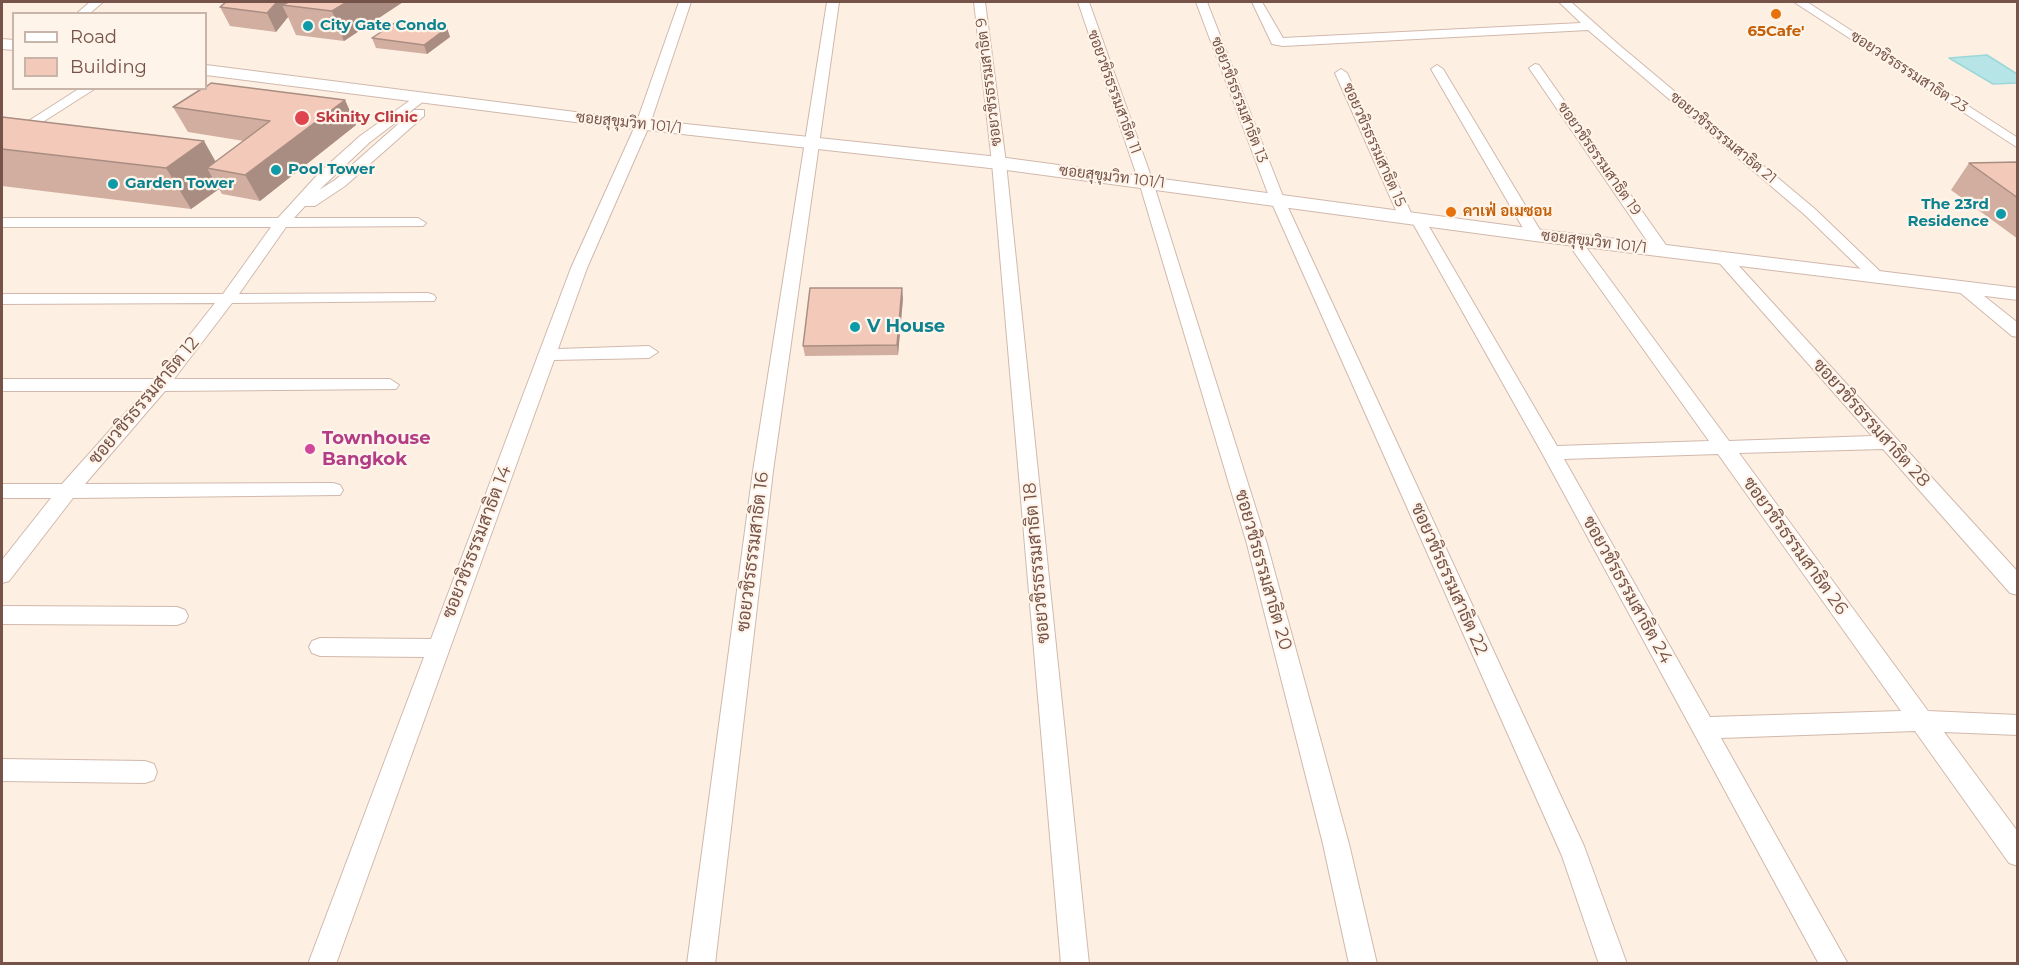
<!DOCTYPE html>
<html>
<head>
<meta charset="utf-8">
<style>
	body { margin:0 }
	#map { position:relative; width:2019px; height:965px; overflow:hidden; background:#fdf0e3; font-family:Montserrat,sans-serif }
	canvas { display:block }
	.frame { position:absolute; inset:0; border:3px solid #765348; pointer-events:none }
	.legend { position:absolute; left:12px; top:12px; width:195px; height:78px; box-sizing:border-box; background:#fff4ea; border:2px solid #c8b4a9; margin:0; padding:8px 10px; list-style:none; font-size:18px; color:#765348 }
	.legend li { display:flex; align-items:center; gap:12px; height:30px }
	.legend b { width:30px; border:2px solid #c8b4a9 }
</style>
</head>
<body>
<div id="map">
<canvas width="2019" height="965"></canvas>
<div class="frame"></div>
<ul class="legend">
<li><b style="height:8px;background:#fff"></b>Road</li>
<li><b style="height:16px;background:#f3cab9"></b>Building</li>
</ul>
</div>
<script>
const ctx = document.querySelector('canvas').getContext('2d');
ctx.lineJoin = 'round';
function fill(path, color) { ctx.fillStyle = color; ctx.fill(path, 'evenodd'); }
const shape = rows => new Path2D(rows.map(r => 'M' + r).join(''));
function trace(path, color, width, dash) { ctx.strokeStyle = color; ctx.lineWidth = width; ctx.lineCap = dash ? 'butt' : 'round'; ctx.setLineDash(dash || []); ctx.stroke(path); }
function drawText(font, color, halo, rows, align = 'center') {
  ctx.font = font + ' Montserrat,Sarabun,sans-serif'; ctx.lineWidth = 4.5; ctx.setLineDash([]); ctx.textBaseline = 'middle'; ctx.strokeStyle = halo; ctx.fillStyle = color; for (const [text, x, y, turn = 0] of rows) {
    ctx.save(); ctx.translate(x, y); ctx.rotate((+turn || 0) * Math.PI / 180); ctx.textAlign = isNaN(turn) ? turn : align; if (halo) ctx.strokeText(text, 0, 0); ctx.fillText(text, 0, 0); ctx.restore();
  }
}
const water = shape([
	[1987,55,2017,74,2017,83,1993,84,1949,58,1987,55]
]);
fill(water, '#b7e5e7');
trace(water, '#9cd7d9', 1.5);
const minor = shape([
	[90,2,103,2,89,14,76,14,90,2],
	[679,2,691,2,650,124,587,268,558,349,649,346,658,352,649,358,554,360,336,964,308,964,424,657,320,656,312,653,309,647,312,641,320,638,431,639,571,268,636,124,679,2],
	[827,2,839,2,773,471,715,964,687,964,753,471,827,2],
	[974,2,985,2,1006,163,1089,964,1061,964,992,163,974,2],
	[1078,2,1089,2,1153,182,1267,544,1349,844,1377,964,1349,964,1323,844,1247,544,1139,182,1078,2],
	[1196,2,1207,2,1284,199,1584,846,1627,964,1599,964,1562,856,1270,199,1196,2],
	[1252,2,1262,2,1283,38,1581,23,1559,2,1571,2,1618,44,1815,209,1887,278,1879,283,1873,281,1805,215,1588,30,1283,46,1272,44,1252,2],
	[1794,2,1807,2,2018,138,2018,148,1794,2],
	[1535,64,1539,65,1668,248,1670,251,1668,254,1656,254,1529,68,1535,64],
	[1437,65,1443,69,1543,235,1540,238,1530,238,1527,235,1431,69,1437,65],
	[1341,69,1347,73,1412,215,1422,215,1424,218,1557,446,1709,441,1564,238,1572,233,1577,235,1729,441,1872,436,1715,258,1717,255,1729,255,2018,572,2018,595,2010,593,1883,449,1739,453,1928,711,2018,715,2018,735,1944,732,2018,832,2018,866,2009,863,1915,731,1721,738,1848,964,1819,964,1542,453,1411,220,1401,220,1399,217,1335,73,1341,69],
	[1718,454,1901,711,1710,717,1564,459,1718,454],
	[80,88,96,88,2,148,2,138,80,88],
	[419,94,424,95,424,101,370,142,319,190,335,180,414,110,424,110,424,116,345,186,315,206,305,206,294,218,418,218,426,223,423,226,286,227,239,294,428,293,434,295,436,298,434,301,232,303,174,379,390,379,399,385,396,389,165,391,85,484,333,483,340,485,343,490,340,495,73,498,9,581,2,583,2,560,51,498,2,498,2,484,62,484,145,391,2,391,2,379,155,379,215,303,2,304,2,294,223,294,271,227,2,227,2,218,278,218,320,172,360,136,419,94],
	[1963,282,1969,284,2018,323,2018,337,2012,336,1957,290,1955,287,1963,282],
	[2,606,177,607,185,610,188,616,185,622,177,625,2,624,2,606],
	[2,759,145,761,154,764,157,772,154,780,145,783,2,781,2,759]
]);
const tertiary = shape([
	[2,39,14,40,14,50,2,49,2,39],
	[206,65,591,114,999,157,1535,229,2018,288,2018,300,1535,241,999,169,591,124,206,75,206,65]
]);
trace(minor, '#d1b8ac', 2);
trace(tertiary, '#d1b8ac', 2);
fill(minor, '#fff');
fill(tertiary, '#fff');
fill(shape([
	[226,2,403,2,344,41,296,35,288,17,276,32,230,26,220,7],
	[447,28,450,37,427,54,376,48,372,38],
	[345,100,356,125,260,201,222,194,219,189,191,209,2,186,2,117,216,162,244,141,188,132,173,107],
	[2018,162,2018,239,1951,190,1969,163],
	[903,298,898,355,805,356,803,346]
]), '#d1ae9f');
fill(shape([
	[277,2,301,2,282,5,288,17,276,32,267,13],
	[347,2,403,2,344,41,332,11],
	[447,28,450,37,427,54,424,45],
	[345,100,356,125,260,201,245,175],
	[204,141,221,171,207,168,219,189,191,209,166,168],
	[902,288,903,298,898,355,897,345]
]), '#aa8d82');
const building = shape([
	[226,2,277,2,267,13,220,7,226,2],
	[289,2,347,2,332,11,282,5,289,2],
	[396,22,447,28,424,45,372,38,396,22],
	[211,83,345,100,245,175,207,168,270,121,173,107,203,88,206,88,206,87,211,83],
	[2,117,204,141,166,168,2,149,2,117],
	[2018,162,2018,198,1969,163,2018,162],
	[810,288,902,288,897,345,803,346,810,288]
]);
fill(building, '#f3cab9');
trace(building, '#aa8d82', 1.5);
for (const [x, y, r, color] of [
	[1776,14,6,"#e8710a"],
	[308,26,6,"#0f9aa8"],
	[302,118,8,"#e0444e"],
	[276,170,6,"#0f9aa8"],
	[113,184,6,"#0f9aa8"],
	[1451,212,6,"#e8710a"],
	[2001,214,6,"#0f9aa8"],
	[855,327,6,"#0f9aa8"],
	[310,449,6,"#d1479c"]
]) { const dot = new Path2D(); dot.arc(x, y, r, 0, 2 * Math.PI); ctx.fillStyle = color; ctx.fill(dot); trace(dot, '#fff4ea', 2); }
drawText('bold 15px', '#0d838f', '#fff4ea', [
	["City Gate Condo",320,26],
	["Pool Tower",288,170],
	["Garden Tower",125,184],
	["The 23rd",1989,205,"right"],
	["Residence",1989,222,"right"]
], 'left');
drawText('bold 15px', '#c56008', '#fff4ea', [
	["65Cafe'",1776,32],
	["คาเฟ่ อเมซอน",1463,212,"left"]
]);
drawText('15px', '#765348', '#fff4ea', [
	["ซอยวชิรธรรมสาธิต 23",1909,72,33],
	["ซอยวชิรธรรมสาธิต 9",989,82,-97],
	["ซอยวชิรธรรมสาธิต 11",1114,92,70],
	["ซอยวชิรธรรมสาธิต 13",1239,100,69],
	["ซอยสุขุมวิท 101/1",629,123,6],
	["ซอยวชิรธรรมสาธิต 21",1723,138,40],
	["ซอยวชิรธรรมสาธิต 15",1374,145,66],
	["ซอยวชิรธรรมสาธิต 19",1599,159,55],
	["ซอยสุขุมวิท 101/1",1112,177,7],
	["ซอยสุขุมวิท 101/1",1594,242,7]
]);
drawText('bold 15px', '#be3a42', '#fff4ea', [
	["Skinity Clinic",316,118]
], 'left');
drawText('bold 18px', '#0d838f', '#fff4ea', [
	["V House",867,327]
], 'left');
drawText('18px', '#765348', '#fff4ea', [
	["ซอยวชิรธรรมสาธิต 12",144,401,-50],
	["ซอยวชิรธรรมสาธิต 28",1871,423,48],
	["ซอยวชิรธรรมสาธิต 14",477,542,-69],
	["ซอยวชิรธรรมสาธิต 26",1795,546,54],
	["ซอยวชิรธรรมสาธิต 16",753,552,-83],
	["ซอยวชิรธรรมสาธิต 18",1037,563,-95],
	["ซอยวชิรธรรมสาธิต 20",1263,570,74],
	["ซอยวชิรธรรมสาธิต 22",1449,579,66],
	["ซอยวชิรธรรมสาธิต 24",1627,590,61]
]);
drawText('bold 18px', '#b23c85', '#fff4ea', [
	["Townhouse",322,439],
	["Bangkok",322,460]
], 'left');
</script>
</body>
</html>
